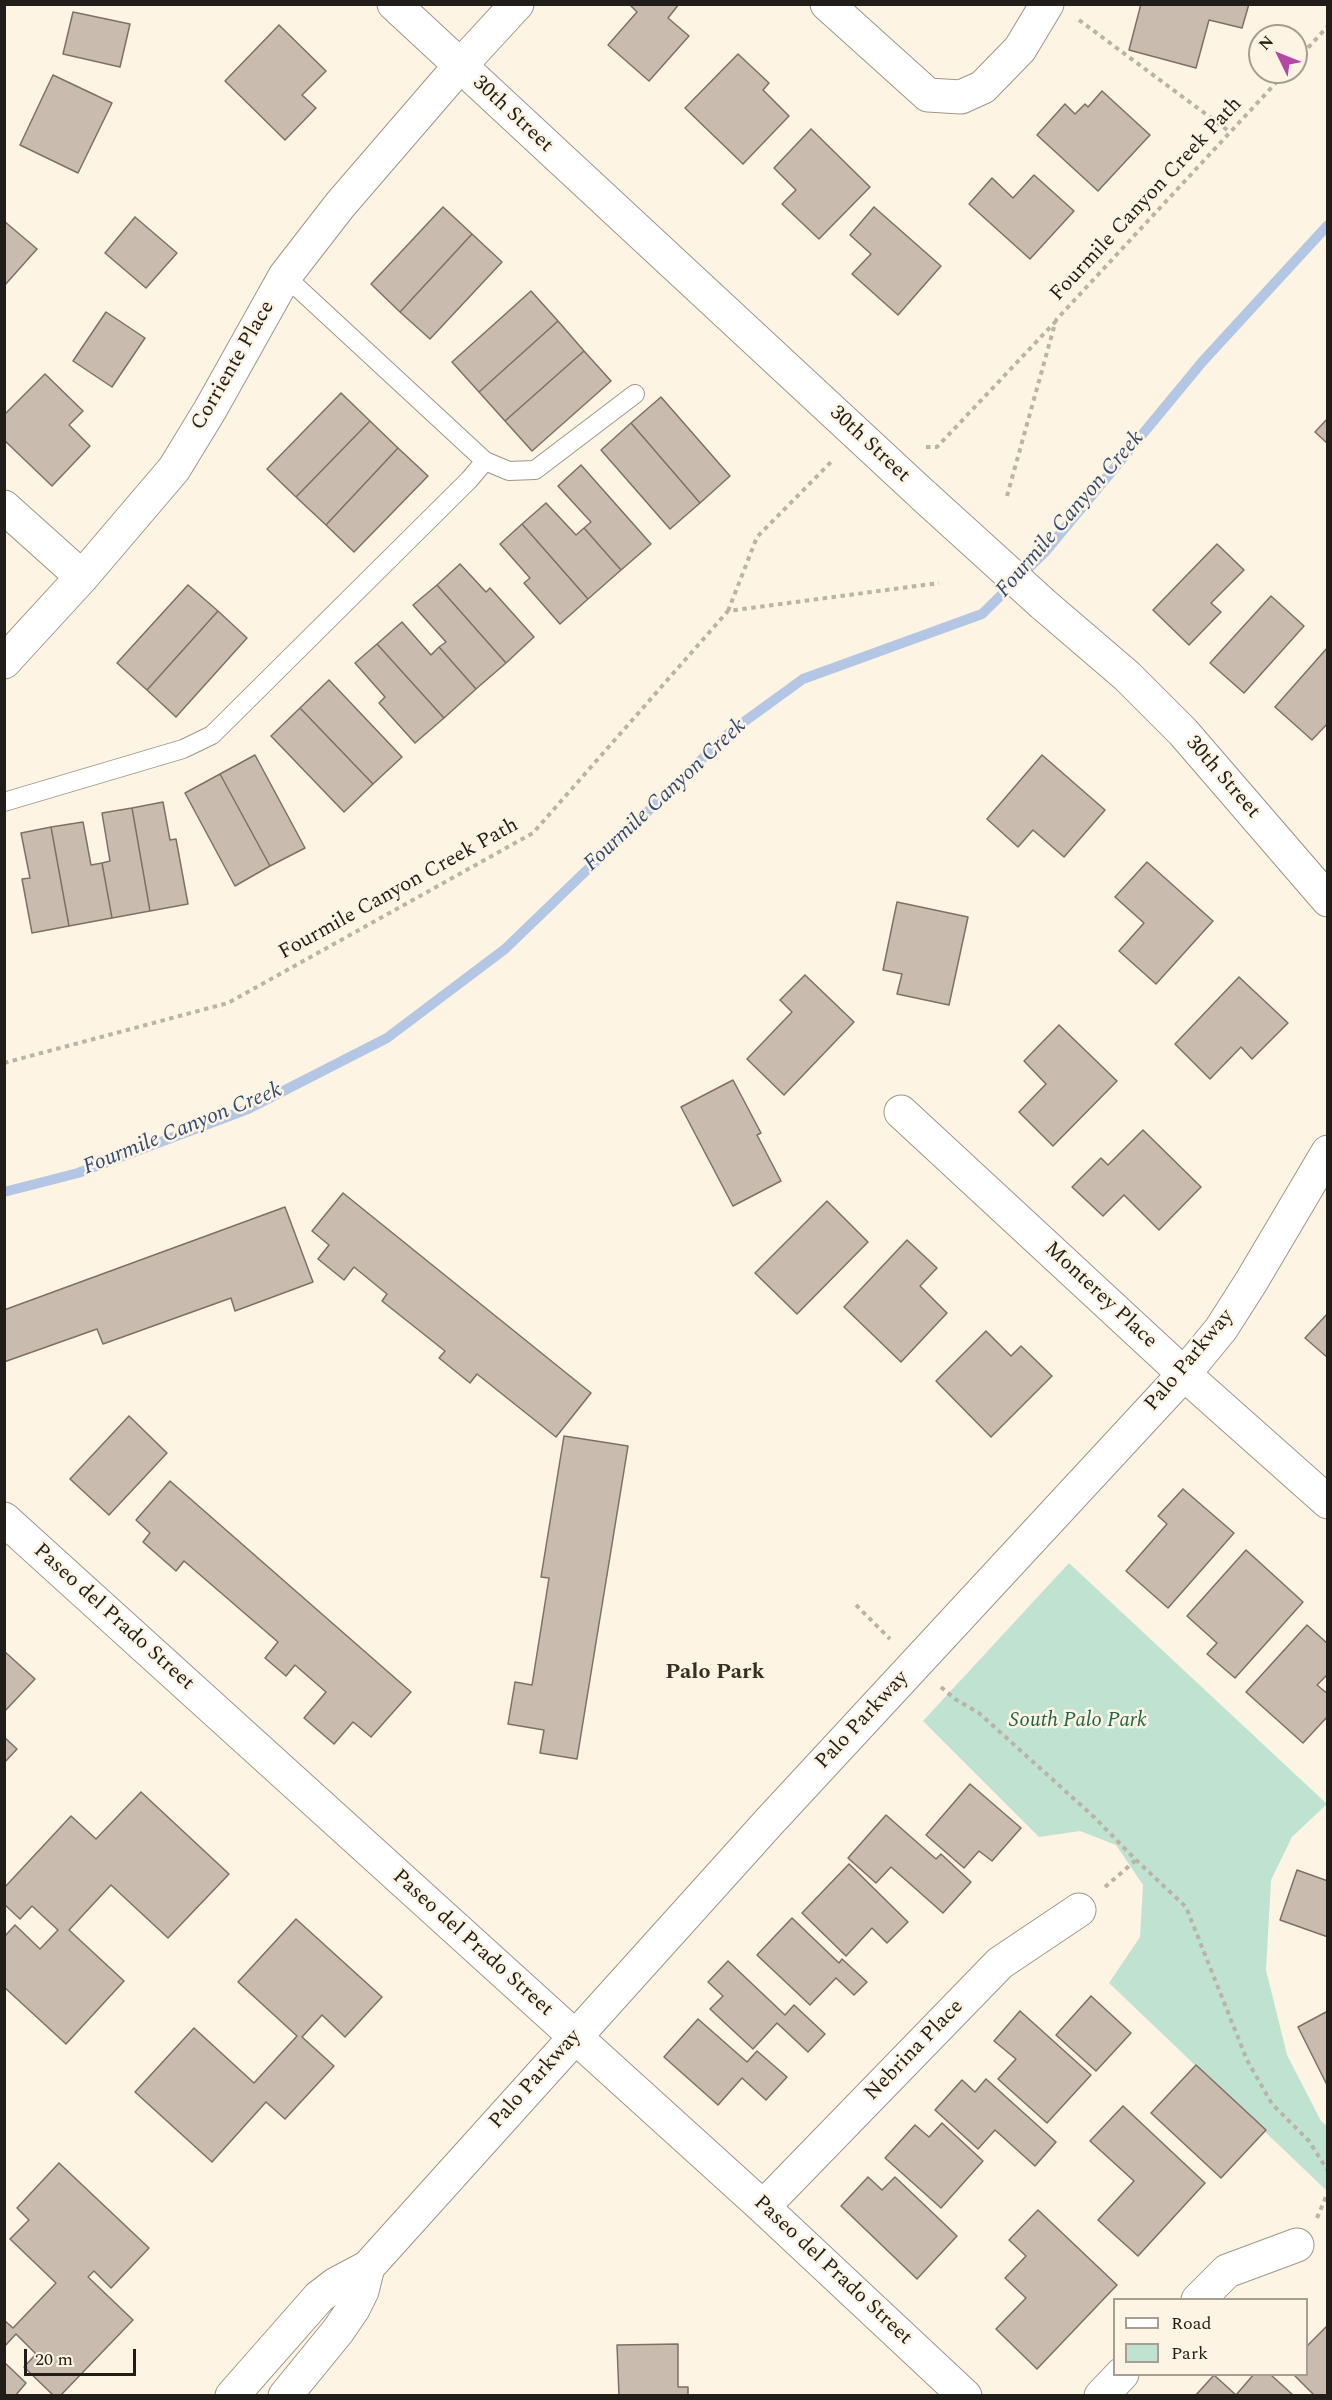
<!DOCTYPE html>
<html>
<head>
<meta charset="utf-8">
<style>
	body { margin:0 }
	#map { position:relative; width:1332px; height:2400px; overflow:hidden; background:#fef4e4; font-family:Spectral,serif }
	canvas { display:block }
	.frame { position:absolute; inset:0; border:6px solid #211d18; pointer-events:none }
	.legend { position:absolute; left:1113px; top:2298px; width:195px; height:78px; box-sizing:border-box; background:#fef4e4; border:2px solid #a69e92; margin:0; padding:8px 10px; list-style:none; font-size:18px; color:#211d18 }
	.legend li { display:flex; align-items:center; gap:12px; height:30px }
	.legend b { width:30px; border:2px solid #a69e92 }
	.north { position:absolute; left:1248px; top:24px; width:60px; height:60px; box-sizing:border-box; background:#fef4e4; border:2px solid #a69e92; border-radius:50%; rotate:313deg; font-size:16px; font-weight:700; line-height:24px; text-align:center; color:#211d18 }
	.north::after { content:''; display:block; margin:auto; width:21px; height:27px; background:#b646a3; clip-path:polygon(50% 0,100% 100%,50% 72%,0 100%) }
	.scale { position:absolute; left:24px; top:2349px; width:112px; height:27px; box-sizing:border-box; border:3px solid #211d18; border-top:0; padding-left:8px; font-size:18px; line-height:21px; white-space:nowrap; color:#211d18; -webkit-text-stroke:4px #fef4e4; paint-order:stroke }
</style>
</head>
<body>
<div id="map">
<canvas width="1332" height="2400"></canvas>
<div class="frame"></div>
<ul class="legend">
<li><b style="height:8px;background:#fff"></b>Road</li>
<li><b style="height:16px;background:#bfe2d1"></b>Park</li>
</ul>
<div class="north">N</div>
<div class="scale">20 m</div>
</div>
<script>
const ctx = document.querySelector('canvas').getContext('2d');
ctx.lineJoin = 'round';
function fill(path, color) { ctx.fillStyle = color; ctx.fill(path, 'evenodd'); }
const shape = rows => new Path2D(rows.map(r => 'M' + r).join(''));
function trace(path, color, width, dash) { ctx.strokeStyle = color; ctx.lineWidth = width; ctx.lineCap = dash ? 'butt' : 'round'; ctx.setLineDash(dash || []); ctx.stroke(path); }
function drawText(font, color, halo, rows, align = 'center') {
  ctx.font = font + ' Spectral,serif'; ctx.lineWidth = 5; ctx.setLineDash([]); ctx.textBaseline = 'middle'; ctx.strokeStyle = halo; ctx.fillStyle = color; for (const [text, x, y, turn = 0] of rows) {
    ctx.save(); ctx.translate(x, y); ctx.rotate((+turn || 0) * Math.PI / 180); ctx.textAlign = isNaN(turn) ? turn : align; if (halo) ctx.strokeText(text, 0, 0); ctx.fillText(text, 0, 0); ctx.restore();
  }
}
fill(shape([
	[1069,1563,1327,1804,1292,1837,1271,1880,1266,1970,1287,2055,1321,2121,1327,2126,1327,2191,1109,1983,1140,1937,1143,1885,1116,1845,1080,1831,1039,1837,923,1721]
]), '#bfe2d1');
trace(shape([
	[4,1192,78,1173,248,1109,387,1038,505,949,730,732,803,679,982,614,1045,552,1203,361,1328,225]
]), '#b3c7e5', 10);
const building = shape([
	[629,4,679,4,668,18,689,36,649,81,608,45,637,12,629,4],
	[1141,4,1249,4,1242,28,1209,20,1196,68,1129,50,1141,4],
	[73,12,130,24,120,67,63,54,73,12],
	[279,25,326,71,302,95,316,108,285,140,225,81,279,25],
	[738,54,769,83,763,90,789,116,743,164,685,108,738,54],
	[53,75,112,103,78,173,20,145,53,75],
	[1102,91,1150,135,1098,191,1037,135,1065,104,1075,114,1085,104,1088,107,1102,91],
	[811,129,870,187,819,239,782,204,796,190,774,168,811,129],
	[1034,175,1074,211,1030,259,969,204,992,178,1013,198,1034,175],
	[443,207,472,234,400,312,371,284,443,207],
	[874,207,941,266,898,315,852,274,871,254,850,235,874,207],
	[135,217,177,253,146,288,105,253,135,217],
	[4,221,37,249,4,286,4,221],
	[472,234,502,262,430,339,400,312,472,234],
	[531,291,558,321,479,392,452,362,531,291],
	[106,312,145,338,112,387,73,361,106,312],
	[558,321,584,351,505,421,479,392,558,321],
	[584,351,611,381,532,451,505,421,584,351],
	[45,374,83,411,69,425,90,446,52,486,4,440,4,415,45,374],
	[341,393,370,421,296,497,267,469,341,393],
	[661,397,730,476,700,503,631,423,661,397],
	[1328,418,1328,444,1315,432,1328,418],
	[370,421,398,448,326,525,296,497,370,421],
	[631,423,700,503,670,529,601,450,631,423],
	[398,448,428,476,354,552,326,525,398,448],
	[581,465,651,544,621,570,584,528,591,522,558,486,581,465],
	[546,503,576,535,584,528,621,570,588,599,522,524,546,503],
	[522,524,588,599,560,624,524,583,530,578,500,544,522,524],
	[1217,544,1244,570,1211,603,1221,612,1189,645,1153,610,1217,544],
	[460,564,486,592,490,588,534,637,506,663,437,585,460,564],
	[188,585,218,611,147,690,117,663,188,585],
	[437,585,506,663,476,689,439,647,446,642,413,605,437,585],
	[1271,596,1304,626,1244,693,1210,663,1271,596],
	[218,611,247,638,176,717,147,690,218,611],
	[402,622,431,655,439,647,476,689,444,718,377,644,402,622],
	[377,644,444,718,415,743,379,703,385,697,355,663,377,644],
	[1328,647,1328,723,1312,740,1275,707,1328,647],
	[329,680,402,757,373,784,300,708,329,680],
	[300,708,373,784,344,812,271,736,300,708],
	[255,755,305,848,270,866,220,774,255,755],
	[1042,755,1105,810,1064,857,1033,830,1018,847,987,819,1042,755],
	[220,774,270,866,235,886,185,793,220,774],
	[163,802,170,840,176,839,188,904,150,911,132,808,163,802],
	[132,808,150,911,112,918,102,863,110,861,102,813,132,808],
	[83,822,91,865,102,863,112,918,69,926,51,827,83,822],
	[51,827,69,926,32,933,22,879,30,878,21,833,51,827],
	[1147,862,1213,921,1156,984,1119,951,1144,923,1115,897,1147,862],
	[897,902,968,917,949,1005,897,994,902,974,883,970,897,902],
	[805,975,854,1022,784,1095,747,1059,792,1012,780,1000,805,975],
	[1239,977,1288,1023,1252,1059,1241,1047,1210,1079,1175,1044,1239,977],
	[1059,1025,1117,1081,1053,1146,1019,1112,1046,1084,1024,1061,1059,1025],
	[733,1080,761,1133,757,1135,781,1181,733,1206,681,1107,733,1080],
	[1143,1130,1201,1187,1159,1230,1124,1195,1103,1216,1072,1187,1101,1158,1108,1165,1143,1130],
	[343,1193,591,1393,556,1437,477,1374,470,1383,439,1358,445,1351,382,1301,387,1294,354,1267,344,1280,318,1259,329,1245,312,1231,343,1193],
	[827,1201,868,1242,797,1314,755,1273,827,1201],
	[285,1207,313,1282,235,1311,231,1298,103,1344,97,1329,4,1362,4,1310,285,1207],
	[907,1240,937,1268,920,1286,947,1313,901,1362,844,1307,907,1240],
	[1328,1313,1328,1358,1305,1338,1328,1313],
	[986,1331,1011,1356,1021,1346,1052,1376,991,1437,936,1381,986,1331],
	[129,1416,167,1453,109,1515,70,1479,129,1416],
	[564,1436,628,1446,577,1759,540,1753,544,1730,508,1724,515,1682,532,1685,549,1578,541,1577,564,1436],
	[170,1481,411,1692,371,1737,353,1722,334,1744,304,1718,326,1692,295,1665,286,1676,265,1658,278,1642,184,1561,176,1571,143,1542,150,1533,136,1520,170,1481],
	[1183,1489,1234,1533,1168,1608,1126,1571,1167,1524,1158,1516,1183,1489],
	[1246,1550,1303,1602,1235,1678,1207,1654,1217,1643,1187,1616,1246,1550],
	[1307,1625,1328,1644,1328,1674,1317,1685,1328,1694,1328,1716,1303,1743,1246,1692,1307,1625],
	[4,1651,35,1679,4,1712,4,1651],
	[4,1737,17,1749,4,1763,4,1737],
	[970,1784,1021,1828,992,1861,979,1851,964,1868,926,1835,970,1784],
	[141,1792,229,1874,168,1938,111,1885,69,1930,124,1981,66,2044,4,1987,4,1937,15,1925,40,1949,58,1930,32,1906,20,1919,4,1904,4,1888,71,1816,96,1839,141,1792],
	[886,1815,936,1859,941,1854,971,1882,943,1913,891,1867,876,1883,848,1858,886,1815],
	[849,1864,908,1922,887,1943,872,1928,846,1956,802,1913,849,1864],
	[1297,1870,1328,1881,1328,1937,1280,1920,1297,1870],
	[792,1918,839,1963,842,1959,867,1982,854,1995,836,1978,810,2005,757,1955,792,1918],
	[296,1919,382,1997,345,2037,322,2015,302,2037,334,2066,285,2119,266,2102,212,2162,135,2092,194,2028,254,2083,297,2036,238,1982,296,1919],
	[728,1961,785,2015,794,2005,825,2034,808,2052,777,2023,753,2049,710,2009,723,1996,708,1982,728,1961],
	[1091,1996,1131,2033,1096,2071,1056,2035,1091,1996],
	[1020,2011,1091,2075,1047,2123,998,2079,1016,2059,994,2041,1020,2011],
	[1328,2011,1328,2084,1327,2085,1298,2027,1328,2011],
	[698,2019,747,2062,757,2051,787,2077,766,2100,742,2078,718,2105,664,2057,698,2019],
	[1196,2065,1266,2130,1221,2178,1151,2113,1196,2065],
	[986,2079,1056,2142,1035,2166,995,2130,978,2149,935,2110,962,2080,975,2092,986,2079],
	[1123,2106,1205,2183,1138,2256,1098,2220,1134,2181,1090,2141,1123,2106],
	[942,2123,983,2161,941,2208,885,2158,915,2125,929,2137,942,2123],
	[59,2163,149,2248,111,2288,94,2271,88,2277,133,2320,60,2396,54,2396,24,2367,36,2354,16,2334,4,2347,4,2320,13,2328,56,2283,10,2239,29,2220,17,2208,59,2163],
	[868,2177,882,2190,895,2177,957,2236,917,2279,841,2206,868,2177],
	[1038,2210,1117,2285,1037,2369,996,2329,1026,2298,1005,2278,1026,2256,1009,2240,1038,2210],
	[1328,2325,1328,2396,1315,2396,1293,2374,1306,2374,1306,2347,1328,2325],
	[678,2344,678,2387,688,2387,688,2396,619,2396,617,2345,678,2344],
	[4,2362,26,2383,15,2396,4,2396,4,2362],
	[1254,2374,1270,2374,1294,2396,1195,2396,1214,2375,1236,2395,1254,2374]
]);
fill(building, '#cabbaf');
trace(building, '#7e7066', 1.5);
const lane = shape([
	[285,276,485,461],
	[4,802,183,749,212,735,469,480,485,461,509,471,535,470,635,394]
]);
const street = shape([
	[827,4,928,95,961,97,983,87,1020,49,1047,4],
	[4,507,82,577],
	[4,662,82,577,174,469,210,410,285,276,340,205,459,67,517,4],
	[901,1112,1184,1374,1328,1502],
	[4,1519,763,2207,965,2396],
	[763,2207,1000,1963,1079,1910],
	[1198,2300,1227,2271,1297,2245],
	[1101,2396,1122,2374]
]);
const secondary = shape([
	[394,4,924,496],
	[1043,604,1127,676,1183,732,1328,900],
	[232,2396,319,2297,336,2284,368,2267,769,1822,1184,1374,1221,1329,1251,1282,1328,1152],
	[285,2396,338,2331,353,2309,362,2291,368,2267]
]);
trace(lane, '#a09688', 20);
trace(street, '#a09688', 35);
trace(secondary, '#a09688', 35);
trace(shape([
	[1079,20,1230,132],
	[1296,61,1328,26],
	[926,447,937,447,1056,321],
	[1007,496,1056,320,1286,72],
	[728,611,757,537,833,460],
	[4,1063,228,1003,533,833,728,611,939,583],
	[856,1605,890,1639],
	[941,1687,955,1699,979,1713,1094,1817,1136,1860,1186,1907,1247,2060,1272,2104,1309,2141,1328,2171],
	[1105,1887,1136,1860],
	[1317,2218,1328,2192]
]), '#bbb3a6', 4, [4.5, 4.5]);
trace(lane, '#fff', 18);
trace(street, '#fff', 33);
trace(secondary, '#fff', 33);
const secondaryBridge = shape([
	[924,496,1043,604]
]);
trace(secondaryBridge, '#a09688', 35, []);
trace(secondaryBridge, '#fff', 33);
drawText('21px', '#211d18', '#fef4e4', [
	["30th Street",512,115,43],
	["Fourmile Canyon Creek Path",1147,200,-47],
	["Corriente Place",234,366,-60],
	["30th Street",869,445,43],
	["30th Street",1222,778,49],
	["Fourmile Canyon Creek Path",399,890,-29],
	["Monterey Place",1100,1296,43],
	["Palo Parkway",1190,1361,-50],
	["Paseo del Prado Street",113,1618,42],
	["Palo Parkway",863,1721,-47],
	["Paseo del Prado Street",472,1944,42],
	["Nebrina Place",915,2051,-46],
	["Palo Parkway",536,2080,-48],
	["Paseo del Prado Street",832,2271,43]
]);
drawText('italic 21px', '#23644c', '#fef4e4', [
	["South Palo Park",1078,1722]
]);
drawText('italic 22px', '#304b74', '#fef4e4', [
	["Fourmile Canyon Creek",1071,515,-49],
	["Fourmile Canyon Creek",666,796,-43],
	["Fourmile Canyon Creek",183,1130,-22]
]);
drawText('bold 22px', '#372f23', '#fef4e4', [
	["Palo Park",715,1674]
]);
</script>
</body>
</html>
